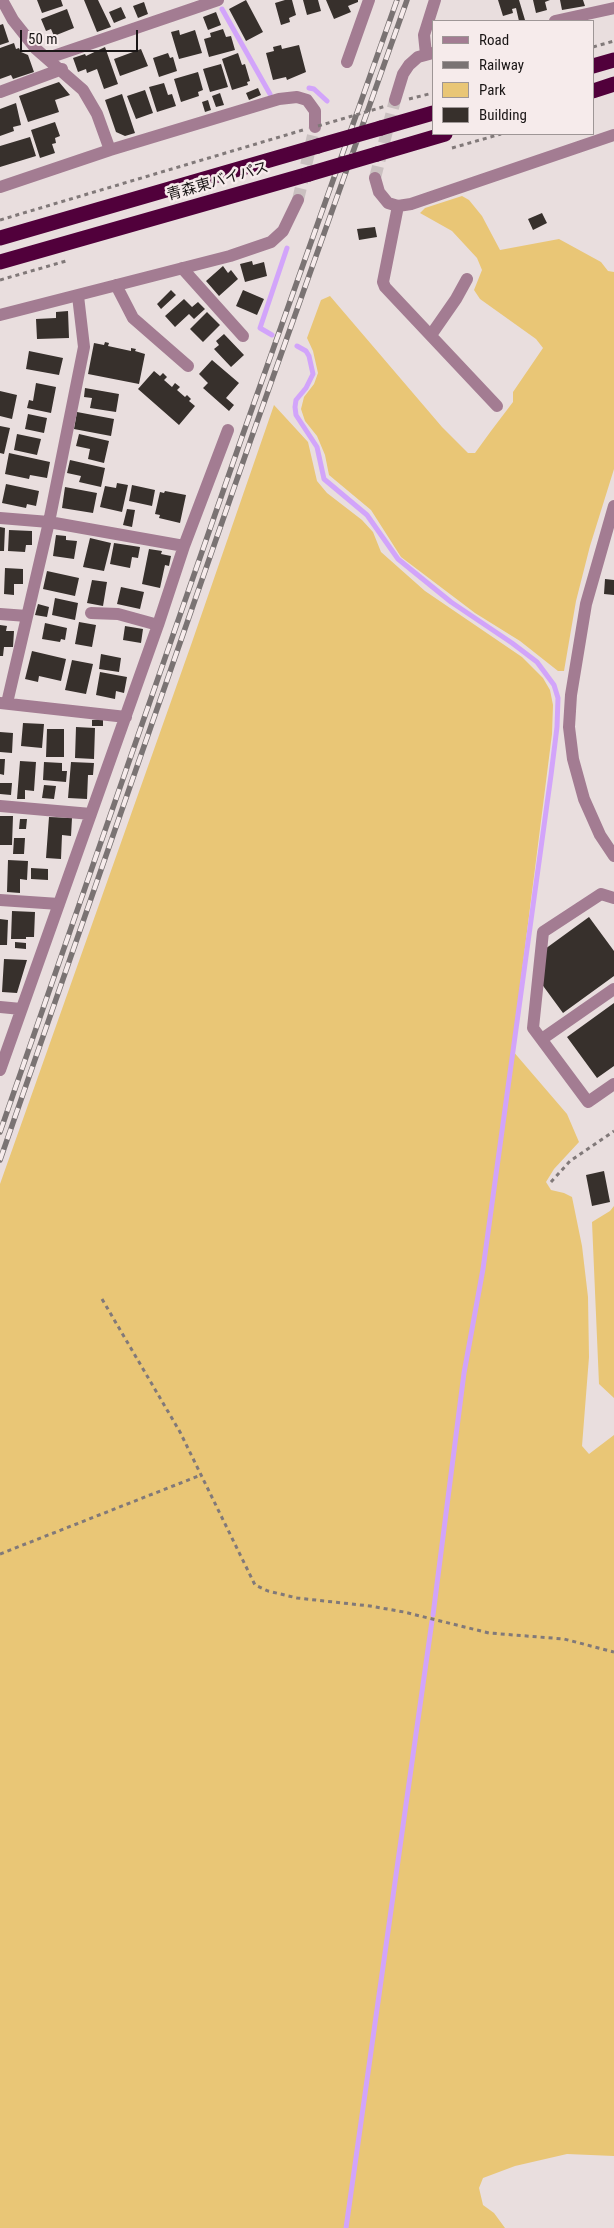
<!DOCTYPE html>
<html>
<head>
<meta charset="utf-8">
<style>
	body { margin:0 }
	#map { position:relative; width:614px; height:2228px; overflow:hidden; background:#e9dede; font-family:"Roboto Condensed",sans-serif }
	canvas { display:block }
	.legend { position:absolute; left:432px; top:20px; width:162px; height:115px; box-sizing:border-box; background:#f6ebeb; border:1px solid #9e9696; margin:0; padding:6px 9px; list-style:none; font-size:15px; color:#1a1616 }
	.legend li { display:flex; align-items:center; gap:10px; height:25px }
	.legend b { width:25px; border:1px solid #9e9696 }
	.scale { position:absolute; left:20px; top:30px; width:118px; height:22px; box-sizing:border-box; border:2px solid #1a1616; border-top:0; padding-left:6px; font-size:15px; line-height:18px; white-space:nowrap; color:#1a1616; -webkit-text-stroke:4px #f6ebeb; paint-order:stroke }
</style>
</head>
<body>
<div id="map">
<canvas width="614" height="2228"></canvas>
<ul class="legend">
<li><b style="height:6px;background:#a37c92"></b>Road</li>
<li><b style="height:6px;background:#7a7373"></b>Railway</li>
<li><b style="height:14px;background:#e9c676"></b>Park</li>
<li><b style="height:14px;background:#37302c"></b>Building</li>
</ul>
<div class="scale">50 m</div>
</div>
<script>
const ctx = document.querySelector('canvas').getContext('2d');
ctx.lineJoin = 'round';
function fill(path, color) { ctx.fillStyle = color; ctx.fill(path, 'evenodd'); }
const shape = rows => new Path2D(rows.map(r => 'M' + r).join(''));
function trace(path, color, width, dash) { ctx.strokeStyle = color; ctx.lineWidth = width; ctx.lineCap = dash ? 'butt' : 'round'; ctx.setLineDash(dash || []); ctx.stroke(path); }
function drawText(font, color, halo, rows, align = 'center') {
  ctx.font = font + ' "Roboto Condensed","Noto Sans JP",sans-serif'; ctx.lineWidth = 5; ctx.setLineDash([]); ctx.textBaseline = 'middle'; ctx.strokeStyle = halo; ctx.fillStyle = color; for (const [text, x, y, turn = 0] of rows) {
    ctx.save(); ctx.translate(x, y); ctx.rotate((+turn || 0) * Math.PI / 180); ctx.textAlign = isNaN(turn) ? turn : align; if (halo) ctx.strokeText(text, 0, 0); ctx.fillText(text, 0, 0); ctx.restore();
  }
}
fill(shape([
	[462,196,469,200,482,216,500,250,559,239,601,262,608,271,614,272,614,469,590,546,576,601,564,671,558,671,520,641,475,613,401,557,371,510,329,475,325,455,317,436,305,421,301,409,304,397,314,384,318,373,313,351,307,338,321,300,330,296,442,427,468,453,475,453,491,431,513,402,513,392,543,348,536,339,480,299,474,290,482,270,477,258,452,231,420,213,425,208],
	[274,405,308,442,317,481,327,493,362,520,373,532,381,552,425,591,522,657,543,678,550,690,553,705,552,734,512,1050,567,1114,579,1142,554,1169,546,1182,551,1190,564,1193,572,1197,582,1246,588,1297,589,1357,582,1446,589,1454,614,1435,614,2156,567,2154,515,2166,483,2178,479,2188,483,2205,494,2213,505,2228,0,2228,0,1184,191,645],
	[614,1206,614,1398,599,1384,592,1222,610,1211]
]), '#e9c676');
trace(shape([
	[222,9,270,94],
	[309,88,314,89,327,101],
	[272,335,260,328,287,248],
	[297,346,306,351,309,356,313,374,306,388,296,400,295,407,296,415,317,447,324,479,367,515,398,559,451,602,512,643,537,662,554,685,558,698,557,727,551,775,483,1269,464,1373,433,1615],
	[346,2228,432,1621]
]), '#d2a4fa', 5);
fill(shape([
	[37,0,61,0,63,6,42,13],
	[84,0,98,0,111,27,97,32],
	[246,0,263,32,246,41,229,9],
	[285,0,292,0,296,15,289,18,290,22,281,25,275,3],
	[303,0,318,0,321,11,307,15],
	[326,0,358,0,358,2,348,6,351,12,334,19],
	[498,0,519,0,525,20,519,21,516,8,512,9,513,13,503,16],
	[533,0,550,0,545,2,547,10,536,13],
	[560,0,583,0,585,6,562,10],
	[144,2,148,14,138,18,133,6],
	[121,7,126,18,114,23,109,12],
	[67,9,74,28,54,36,51,29,46,31,41,19],
	[216,12,221,25,208,30,203,17],
	[3,24,9,42,0,45,0,25],
	[223,29,226,37,231,36,235,50,209,57,204,39,211,37,210,33],
	[179,30,180,35,195,30,202,53,179,59,171,32],
	[14,43,16,49,19,48,21,52,28,55,34,72,13,79,11,75,0,79,0,48],
	[281,45,282,49,299,45,306,72,287,80,286,77,273,80,266,53,274,51,273,47],
	[105,47,118,84,104,89,97,69,87,73,86,69,78,72,73,58,85,54,86,56],
	[141,49,148,66,120,76,114,59],
	[168,53,170,58,173,57,177,71,159,77,153,58],
	[238,53,242,65,245,64,250,81,247,82,248,85,232,90,222,59],
	[221,64,228,87,210,92,203,69],
	[198,72,203,90,198,92,199,96,181,102,174,79],
	[59,82,70,95,55,100,59,112,28,122,19,96],
	[164,83,168,95,172,94,176,106,157,112,149,87],
	[258,88,261,95,249,100,246,93],
	[145,90,153,113,136,119,127,96],
	[220,93,224,105,216,107,212,96],
	[122,94,135,133,125,136,116,132,105,100],
	[208,100,211,110,205,112,202,102],
	[16,103,21,125,13,127,14,131,0,136,0,109],
	[55,122,60,136,55,138,56,143,52,144,55,153,40,158,31,130],
	[30,137,36,156,0,167,0,146],
	[542,213,547,223,533,230,528,219],
	[375,227,377,237,359,240,357,229],
	[252,261,253,265,264,262,267,276,245,282,240,264],
	[223,266,228,273,231,270,238,279,219,296,206,281],
	[171,290,176,295,161,309,157,304],
	[243,290,264,299,257,315,236,306],
	[184,299,192,307,198,302,205,309,194,319,189,314,175,327,165,316],
	[68,311,69,338,37,339,36,319,56,318,56,312],
	[207,312,220,325,203,342,190,329],
	[224,334,244,355,231,367,214,349,219,345,216,341],
	[105,342,109,343,108,346,131,351,131,348,136,349,135,351,145,354,139,384,88,374,94,343,104,345],
	[29,351,63,358,59,375,26,369],
	[212,360,239,383,226,398,234,405,229,411,203,388,208,383,199,374],
	[154,371,160,376,163,373,167,377,164,380,172,387,175,383,180,387,177,390,185,397,187,395,191,399,189,401,195,406,179,425,138,389],
	[36,383,56,387,51,413,27,408,29,400,33,401],
	[85,388,119,394,116,412,90,408,92,398,84,397],
	[0,391,17,395,12,419,0,416],
	[77,412,114,419,111,436,74,429],
	[28,414,47,418,44,433,25,429],
	[0,426,10,428,4,454,0,453],
	[17,434,41,439,37,455,14,450],
	[79,434,109,441,104,463,88,459,90,449,76,446],
	[9,453,50,462,47,478,30,475,29,479,5,474],
	[70,460,105,468,101,487,79,482,81,476,67,473],
	[117,483,128,485,122,512,100,507,105,486,116,488],
	[6,484,39,491,36,506,27,504,26,508,2,503],
	[132,485,155,490,152,506,129,501],
	[65,487,97,493,93,513,62,508],
	[165,491,186,495,180,523,159,518,160,515,155,514,160,492,164,493],
	[127,509,135,510,132,527,123,525],
	[0,527,5,528,4,551,0,551],
	[9,530,32,531,32,545,26,545,25,552,8,551],
	[56,535,66,536,66,540,77,541,74,559,53,556],
	[90,538,111,543,104,571,83,567],
	[114,543,140,547,138,558,132,557,130,568,110,564],
	[149,549,162,551,161,554,171,556,169,566,165,565,160,588,142,584],
	[5,568,23,569,23,584,14,584,14,595,4,594],
	[47,571,79,578,75,596,43,589],
	[605,579,614,580,614,595,604,594],
	[92,580,107,582,103,606,87,603],
	[121,587,144,592,140,609,117,604],
	[55,598,78,603,75,620,52,615],
	[38,604,49,607,47,617,35,615],
	[79,622,96,625,92,647,75,644],
	[45,623,67,628,65,640,61,639,60,642,42,639],
	[0,625,7,626,6,631,14,631,13,647,4,647,3,656,0,656],
	[125,626,143,629,141,643,123,640],
	[32,651,66,659,61,681,39,676,38,682,25,679],
	[101,654,121,658,119,672,99,669],
	[72,660,93,664,86,694,65,690],
	[100,672,127,677,124,693,116,691,115,699,96,695],
	[103,719,103,726,92,726,92,720],
	[23,723,44,724,42,748,21,746],
	[76,727,95,728,94,759,75,758],
	[47,729,64,729,64,757,46,757],
	[0,732,13,733,12,753,0,752],
	[0,759,5,759,4,775,0,774],
	[20,761,36,762,34,791,25,790,25,799,17,799],
	[44,762,62,763,62,771,67,771,66,782,43,780],
	[71,762,94,763,93,775,88,775,87,799,68,798],
	[0,783,12,783,11,795,0,794],
	[44,785,56,786,54,799,42,798],
	[0,816,13,816,12,845,0,845],
	[49,817,72,818,71,836,62,835,61,859,46,858],
	[20,819,27,819,26,829,19,829],
	[14,838,25,838,24,854,13,854],
	[8,860,28,861,27,880,20,879,20,893,7,892],
	[31,868,48,869,48,880,31,879],
	[12,911,35,912,34,937,26,937,26,939,11,939],
	[589,917,614,951,614,976,563,1013,541,983,545,949],
	[0,919,8,920,7,945,0,945],
	[15,942,26,943,26,949,15,948],
	[4,959,27,960,17,993,2,992],
	[614,1003,614,1066,597,1078,567,1037],
	[604,1171,610,1202,592,1206,586,1175]
]), '#37302c');
trace(shape([
	[375,178,395,100],
	[298,200,315,127]
]), '#cac0c0', 12, [12, 6]);
trace(shape([
	[593,47,614,41],
	[409,99,433,93],
	[452,148,501,134],
	[0,220,303,130],
	[0,280,66,261],
	[551,1182,570,1161,614,1131],
	[102,1299,180,1432,255,1585,268,1591,297,1598,370,1606,404,1612,489,1633,564,1639,614,1652],
	[0,1554,201,1475]
]), '#817979', 3, [4, 4]);
trace(shape([
	[2,0,13,20,36,49,83,90,97,114,110,150],
	[555,21,614,8],
	[426,54,424,35,435,0],
	[48,58,218,0],
	[347,62,369,0],
	[0,92,62,69],
	[395,100,403,74,409,65,418,57,433,53],
	[375,178,379,192,388,203,398,206,411,204,614,135],
	[0,187,110,150,279,99,297,97,307,100,315,111,315,127],
	[398,206,383,282,385,287,497,406],
	[182,268,243,336],
	[116,285,133,318,188,366],
	[0,315,230,256,271,242,283,231,298,200],
	[431,335,456,299,467,279],
	[614,506,586,604,571,695,569,727,573,759,584,799,600,835,614,856],
	[0,518,49,522,184,546,158,625,0,1070],
	[184,546,228,430],
	[91,613,118,614,158,625],
	[0,614,27,616],
	[0,703,126,717],
	[7,703,49,522,84,347,78,296],
	[0,806,91,814],
	[614,898,601,894,543,932,533,1028,588,1102,614,1084],
	[0,900,59,904],
	[0,1007,21,1009],
	[542,1039,614,989]
]), '#a37c92', 12);
trace(shape([
	[593,66,614,60],
	[593,91,614,84],
	[381,128,433,113],
	[377,154,445,134],
	[0,238,318,146],
	[0,262,309,174]
]), '#51003b', 15);
const rail = shape([
	[0,1132,243,434,397,0],
	[0,1160,251,439,407,0]
]);
trace(rail, '#7a7373', 5.5);
trace(rail, '#f6ebeb', 4, [11]);
trace(shape([
	[318,126,386,106]
]), '#817979', 3, [4, 4]);
trace(shape([
	[318,146,381,128],
	[309,174,377,154]
]), '#51003b', 15);
drawText('15px', '#1a1616', '#f6ebeb', [
	["青森東バイパス",218,182,-16]
]);
</script>
</body>
</html>
